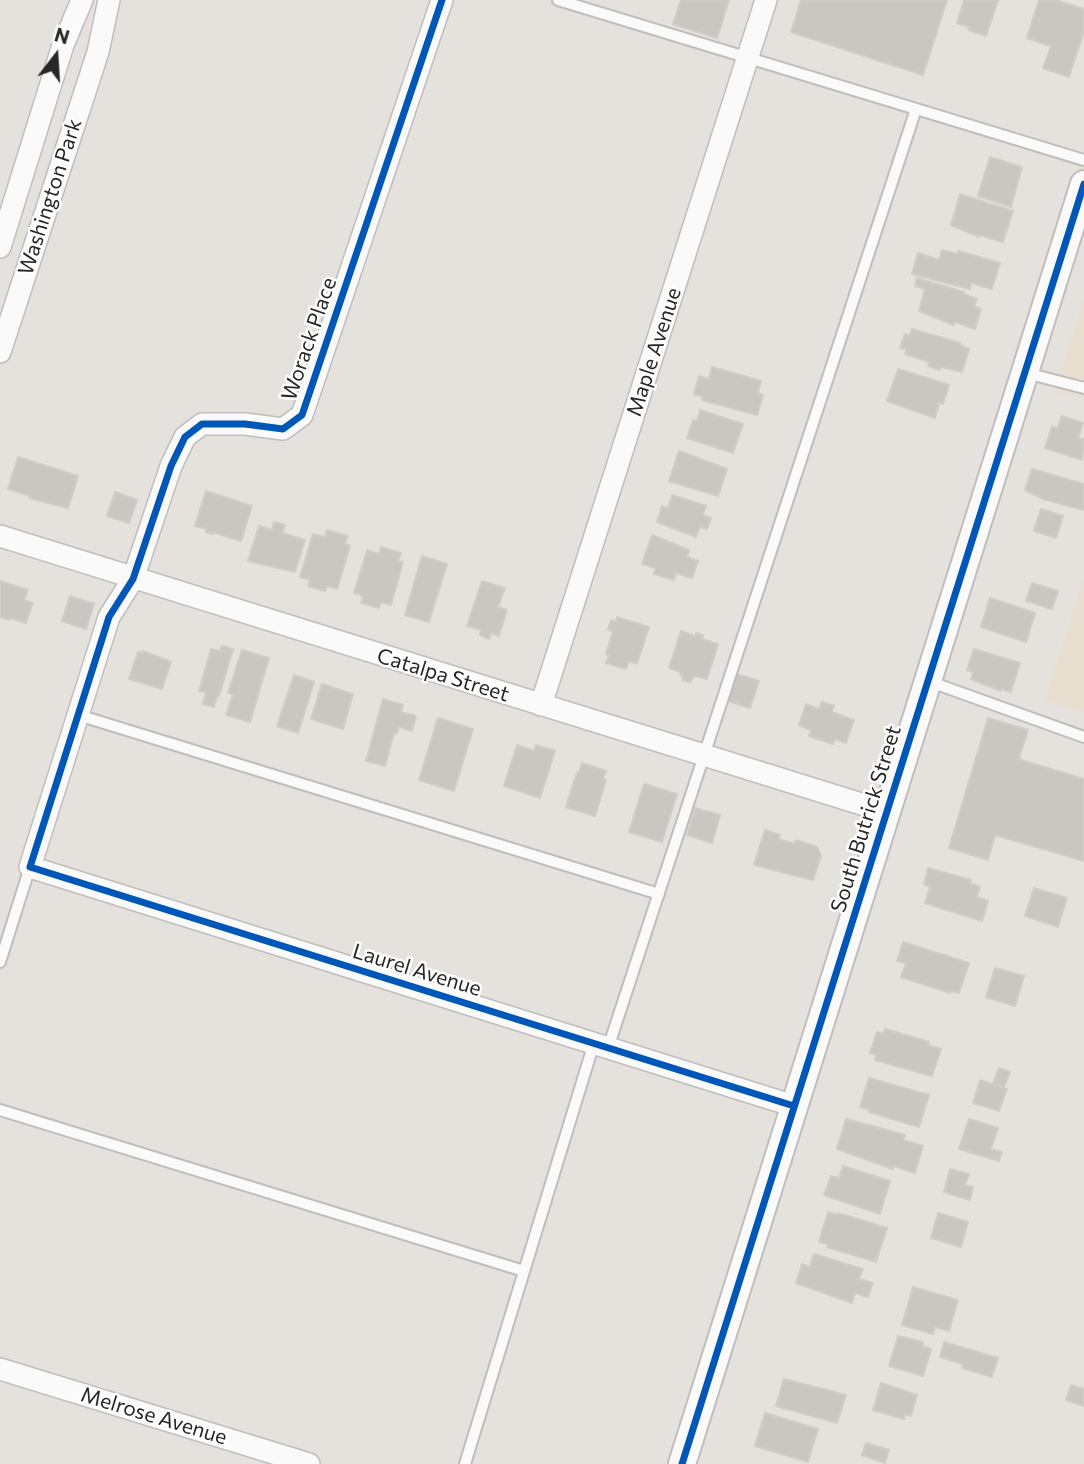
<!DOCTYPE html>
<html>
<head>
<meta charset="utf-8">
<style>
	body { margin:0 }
	#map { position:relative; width:1084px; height:1464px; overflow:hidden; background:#e5e1dc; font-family:Commissioner,sans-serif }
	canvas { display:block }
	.north { position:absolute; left:21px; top:21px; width:70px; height:70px; -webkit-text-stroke:5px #fff; paint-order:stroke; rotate:17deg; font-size:19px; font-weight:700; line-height:28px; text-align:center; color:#272727 }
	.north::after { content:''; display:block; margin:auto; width:24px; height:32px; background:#272727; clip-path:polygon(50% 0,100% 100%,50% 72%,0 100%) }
</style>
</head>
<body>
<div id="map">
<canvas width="1084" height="1464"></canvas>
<div class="north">N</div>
</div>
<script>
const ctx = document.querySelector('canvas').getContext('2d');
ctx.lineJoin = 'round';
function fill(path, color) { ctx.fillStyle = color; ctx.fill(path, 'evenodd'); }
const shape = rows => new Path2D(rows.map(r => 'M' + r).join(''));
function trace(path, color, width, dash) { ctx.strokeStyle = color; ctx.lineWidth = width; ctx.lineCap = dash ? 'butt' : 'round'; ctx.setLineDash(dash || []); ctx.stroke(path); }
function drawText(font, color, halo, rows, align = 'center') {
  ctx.font = font + ' Commissioner,sans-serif'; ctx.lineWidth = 5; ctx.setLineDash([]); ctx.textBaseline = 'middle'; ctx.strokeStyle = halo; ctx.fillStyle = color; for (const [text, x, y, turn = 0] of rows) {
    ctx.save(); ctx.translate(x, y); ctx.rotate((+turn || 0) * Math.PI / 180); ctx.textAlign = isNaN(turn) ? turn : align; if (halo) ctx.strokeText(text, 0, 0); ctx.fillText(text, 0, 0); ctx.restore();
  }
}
fill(shape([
	[1084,299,1084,398,1070,394,1054,394],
	[1084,577,1084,713,1045,700]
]), '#e8dfd1');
const building = shape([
	[681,0,729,0,717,38,673,24,681,0],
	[801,0,947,0,923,75,791,32,801,0],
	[964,0,998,0,986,36,968,30,969,27,957,23,964,0],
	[1039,0,1056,0,1084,9,1084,31,1069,77,1043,68,1051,46,1027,38,1039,0],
	[990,157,1022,167,1011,207,978,196,990,157],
	[960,194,1013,211,1003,242,979,235,979,237,951,225,960,194],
	[942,250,957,254,958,251,1000,263,992,289,971,283,970,289,912,274,918,253,939,260,942,250],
	[917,278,964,292,964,294,977,299,974,306,981,309,975,329,955,322,954,325,919,311,925,289,915,286,917,278],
	[912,329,960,343,960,345,969,349,962,372,941,367,940,370,928,366,929,362,905,354,907,349,900,348,905,334,910,336,912,329],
	[712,367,761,381,758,393,763,395,757,415,702,400,703,397,694,394,699,376,709,379,712,367],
	[898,369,949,385,943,404,939,403,935,418,887,401,898,369],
	[700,410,743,424,733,453,687,438,693,420,697,421,700,410],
	[1062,416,1083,423,1078,438,1084,439,1082,460,1045,448,1052,426,1057,429,1062,416],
	[679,451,727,469,718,496,669,481,679,451],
	[18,457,78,476,68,508,29,498,30,496,8,489,18,457],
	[1032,469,1084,484,1084,510,1043,499,1025,490,1032,469],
	[206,491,252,506,241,541,213,532,213,534,206,532,206,529,195,526,206,491],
	[115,492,137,500,129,523,107,516,115,492],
	[672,495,706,506,703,515,711,518,707,529,700,527,696,537,657,522,662,506,668,508,672,495],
	[1041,509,1063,516,1056,538,1034,531,1041,509],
	[274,522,285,525,282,533,305,540,295,572,248,561,259,526,272,530,274,522],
	[327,530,348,536,345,544,350,546,337,589,327,586,325,591,308,586,310,580,300,577,313,534,325,537,327,530],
	[652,535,689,550,687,557,698,561,692,578,676,573,674,580,654,574,656,568,642,564,652,535],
	[381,547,401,553,398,561,403,562,391,605,381,602,379,608,361,603,363,596,354,593,367,550,379,554,381,547],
	[422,556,447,564,429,622,405,615,422,556],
	[0,581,28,590,24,600,33,603,26,623,10,618,9,620,0,617,0,581],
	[482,581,505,588,498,607,507,610,499,636,491,633,489,639,480,635,481,630,467,626,482,581],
	[1032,583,1058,591,1052,609,1026,601,1032,583],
	[70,596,94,604,86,629,62,621,70,596],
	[990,598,1035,613,1026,642,981,627,990,598],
	[617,617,649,627,637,664,629,661,626,669,606,663,609,655,606,654,613,631,608,630,611,620,616,622,617,617],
	[681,631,695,636,696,633,703,635,702,639,718,644,707,679,695,676,690,682,682,680,683,676,680,675,681,672,669,668,681,631],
	[222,646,233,649,219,696,217,696,214,707,203,704,206,693,199,691,211,649,220,651,222,646],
	[974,649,1020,663,1011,692,1002,689,1001,691,971,679,973,672,967,670,974,649],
	[242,650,269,658,250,722,226,715,233,695,228,693,242,650],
	[143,651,171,662,162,689,129,679,138,652,143,653,143,651],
	[737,674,759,681,750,708,728,701,737,674],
	[294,675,314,682,298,733,277,726,294,675],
	[322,684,353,694,343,729,311,719,322,684],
	[383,699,403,705,401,712,416,716,412,731,399,727,397,733,394,733,385,766,366,761,383,699],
	[822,702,834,706,832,712,854,720,846,743,835,739,833,744,809,736,811,730,799,725,806,704,819,709,822,702],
	[438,718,473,729,454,791,419,780,438,718],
	[988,718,1028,730,1019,758,1021,760,1084,779,1084,861,995,835,988,860,949,848,988,718],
	[517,745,534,751,536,745,555,751,540,798,504,786,517,745],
	[582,763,606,771,603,779,606,780,595,816,566,807,577,772,579,772,582,763],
	[644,784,677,794,662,842,629,832,644,784],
	[695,808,720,815,712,843,687,835,695,808],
	[765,830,780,835,779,839,795,844,796,840,817,847,821,856,813,880,754,865,765,830],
	[928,868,971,880,970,883,980,887,977,897,988,901,982,921,925,903,930,887,924,884,928,868],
	[1034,888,1067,898,1058,927,1025,916,1034,888],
	[903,942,969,963,959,993,950,991,950,993,901,977,906,963,897,961,903,942],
	[995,968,1024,976,1015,1006,986,997,995,968],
	[885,1029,929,1042,928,1045,941,1049,932,1076,875,1060,876,1055,870,1053,877,1032,883,1034,885,1029],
	[999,1068,1010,1072,1004,1087,993,1083,999,1068],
	[869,1078,929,1095,919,1127,869,1112,870,1110,860,1107,869,1078],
	[980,1080,1007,1089,999,1111,973,1103,980,1080],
	[846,1119,905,1135,903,1140,923,1146,915,1173,894,1166,893,1169,837,1149,846,1119],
	[969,1119,998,1128,991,1149,1002,1152,999,1161,959,1149,969,1119],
	[843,1166,890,1181,880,1214,824,1195,831,1176,839,1178,843,1166],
	[950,1169,969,1174,965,1185,973,1187,970,1200,944,1192,950,1169],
	[828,1212,837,1215,838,1213,887,1228,876,1262,827,1247,828,1244,819,1242,828,1212],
	[938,1213,968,1222,961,1247,931,1238,938,1213],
	[814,1254,863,1269,859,1279,873,1283,868,1297,855,1293,852,1303,796,1283,802,1264,810,1267,814,1254],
	[913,1287,958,1300,949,1331,935,1327,933,1334,902,1325,913,1287],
	[898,1336,923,1342,922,1346,931,1349,923,1376,889,1366,898,1336],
	[944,1342,998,1358,992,1377,962,1368,963,1364,940,1357,944,1342],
	[784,1379,846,1395,837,1423,776,1406,784,1379],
	[881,1383,917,1395,911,1416,905,1414,904,1419,873,1410,881,1383],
	[1071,1385,1084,1389,1084,1406,1066,1400,1071,1385],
	[765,1413,818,1429,808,1462,755,1446,765,1413],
	[866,1443,889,1450,885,1463,862,1455,866,1443]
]);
fill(building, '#cac7c3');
trace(building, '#d0cdc9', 2);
const service = shape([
	[558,0,1084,160],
	[1026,373,1084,388],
	[928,681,1084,737],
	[78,715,659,894],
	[0,962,30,867],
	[608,1048,916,109],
	[0,1110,524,1271],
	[465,1464,594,1043]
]);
const minor = shape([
	[442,0,302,415,283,429,245,424,202,424,185,437,171,466,133,579,109,617,30,867,794,1106],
	[0,247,63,45,82,0],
	[0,352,98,52,109,0],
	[0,536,887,812],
	[541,705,766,0],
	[0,1369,309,1464]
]);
const tertiary = shape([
	[682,1464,1084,184]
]);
trace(service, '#bfbdbe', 14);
trace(minor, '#bfbdbe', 24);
trace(tertiary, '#bfbdbe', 30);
trace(service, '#fbfafa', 10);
trace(minor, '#fbfafa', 21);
trace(tertiary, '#fbfafa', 26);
trace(shape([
	[442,0,302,415,283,429,245,424,202,424,185,437,171,466,133,579,109,617,30,867,794,1106],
	[682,1464,1084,184]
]), '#0057b8', 7);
drawText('21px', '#272727', '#fff', [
	["Washington Park",50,197,-72],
	["Worack Place",309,339,-71],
	["Maple Avenue",654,352,-72],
	["Catalpa Street",443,675,17],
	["South Butrick Street",866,819,-73],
	["Laurel Avenue",417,970,17],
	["Melrose Avenue",154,1416,17]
]);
</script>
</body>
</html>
